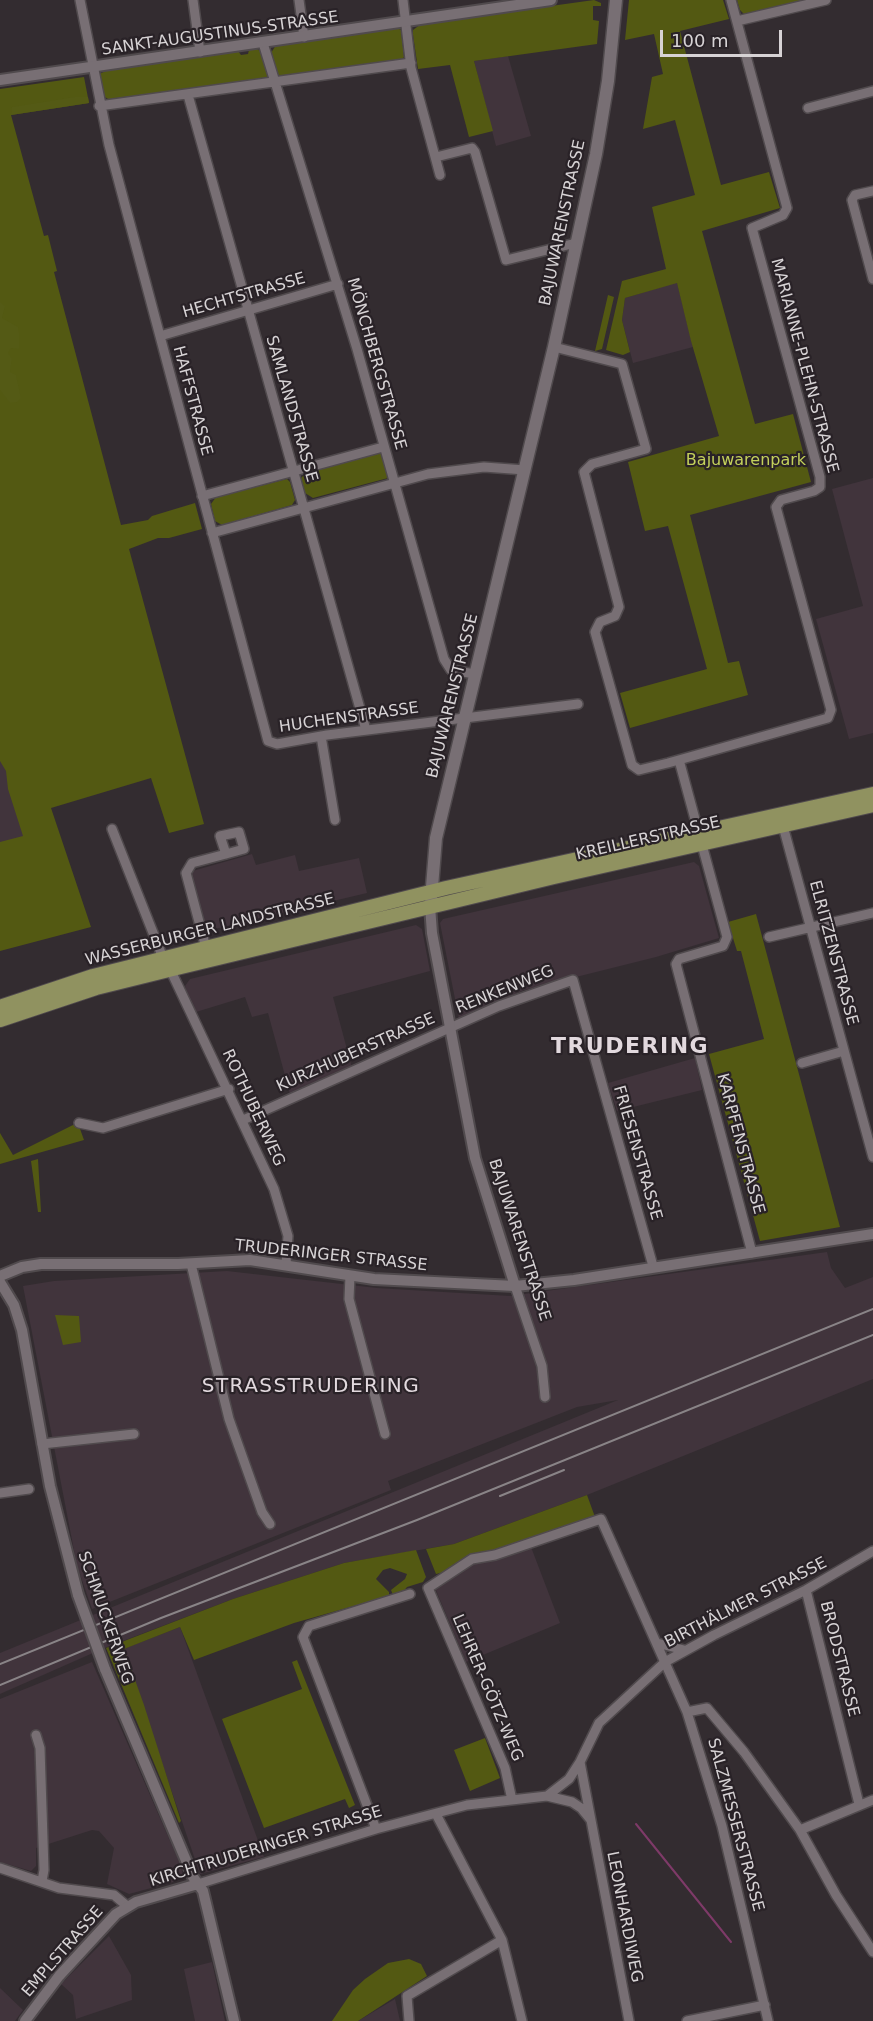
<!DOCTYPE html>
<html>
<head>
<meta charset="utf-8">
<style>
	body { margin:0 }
	#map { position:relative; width:873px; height:2021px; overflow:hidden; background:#332c30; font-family:"DejaVu Sans",sans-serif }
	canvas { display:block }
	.scale { position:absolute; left:660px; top:30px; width:122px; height:27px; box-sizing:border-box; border:3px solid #d7d3d5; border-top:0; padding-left:8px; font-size:18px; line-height:21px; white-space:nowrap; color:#d7d3d5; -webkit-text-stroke:4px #292227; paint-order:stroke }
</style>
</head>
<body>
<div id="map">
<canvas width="873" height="2021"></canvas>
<div class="scale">100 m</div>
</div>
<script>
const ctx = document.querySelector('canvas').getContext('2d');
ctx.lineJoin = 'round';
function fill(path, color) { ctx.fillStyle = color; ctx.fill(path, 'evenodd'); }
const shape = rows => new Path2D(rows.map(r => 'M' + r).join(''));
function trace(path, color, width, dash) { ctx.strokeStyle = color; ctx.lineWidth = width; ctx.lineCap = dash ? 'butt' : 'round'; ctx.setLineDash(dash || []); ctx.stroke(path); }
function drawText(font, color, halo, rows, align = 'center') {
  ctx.font = font + ' "DejaVu Sans",sans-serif'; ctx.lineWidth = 4.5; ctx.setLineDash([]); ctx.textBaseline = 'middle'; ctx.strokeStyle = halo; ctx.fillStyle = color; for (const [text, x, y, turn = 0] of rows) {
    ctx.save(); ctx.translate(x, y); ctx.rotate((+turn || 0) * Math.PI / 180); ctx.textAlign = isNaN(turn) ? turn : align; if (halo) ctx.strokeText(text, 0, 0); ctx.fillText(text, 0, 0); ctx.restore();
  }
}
fill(shape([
	[508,56,531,136,496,146,474,61],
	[677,282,693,347,633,363,622,320,625,298],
	[873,478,873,733,849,739,816,619,863,606,832,489],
	[0,738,30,842,0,850],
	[252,854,256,865,295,855,299,871,359,858,367,893,206,931,189,872],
	[694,862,699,866,719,938,656,957,524,990,459,1019,440,923,443,919],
	[416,925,422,929,430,971,333,997,352,1068,290,1094,268,1013,252,1017,245,997,196,1012,186,991,185,986,190,979],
	[695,1058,702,1090,617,1111,608,1083],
	[827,1252,831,1268,845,1288,873,1277,873,1379,587,1495,454,1544,344,1563,233,1599,102,1649,0,1694,0,1653,618,1400,577,1407,388,1481,391,1490,92,1609,77,1566,23,1286,54,1281,227,1271,377,1288,510,1296],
	[531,1547,560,1623,466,1662,435,1588,471,1564],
	[180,1627,264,1857,200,1874,123,1649],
	[92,1662,181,1866,183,1876,173,1882,129,1894,107,1884,114,1848,99,1831,92,1830,36,1848,36,1866,31,1871,0,1862,0,1699],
	[109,1936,131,1975,132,2000,76,2019,73,1995,61,1984],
	[212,1962,225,2021,195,2021,184,1969],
	[0,1988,23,2010,15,2021,0,2021],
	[395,1999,400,2021,358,2021]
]), '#41343c');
fill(shape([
	[594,0,601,3,601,6,593,6,593,20,599,21,597,44,474,61,493,131,469,137,450,65,418,69,413,35,413,30,421,24],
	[629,0,723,0,729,19,680,31,721,185,769,172,780,208,702,231,755,424,793,414,811,482,690,515,728,663,739,661,748,695,630,728,620,693,707,669,668,526,645,531,628,462,719,436,691,341,677,283,625,298,622,320,630,352,623,355,606,350,622,281,666,269,652,207,695,195,675,120,643,129,652,77,663,74,654,34,625,40],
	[737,0,810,0,745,15,740,10],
	[396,27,401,30,404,57,401,61,283,79,278,76,271,53,276,45],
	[257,49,260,51,269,76,266,81,110,100,103,96,99,74,106,71,238,51,241,55,248,54,249,50],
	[84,77,89,103,11,115,44,236,48,235,57,271,54,272,121,525,148,520,152,516,195,503,202,529,169,538,158,538,129,549,204,824,169,833,151,778,51,808,91,927,0,951,0,842,23,836,8,789,6,771,0,761,0,89],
	[608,295,614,297,602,349,595,351],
	[380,451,388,478,313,498,305,493,301,478,308,471],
	[287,479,290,482,295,500,292,505,222,525,215,521,211,504,216,497],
	[756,914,840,1227,760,1241,709,1054,764,1039,741,951,737,951,728,922],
	[73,1125,79,1126,84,1140,0,1164,0,1133,13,1155],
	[38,1159,41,1212,38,1212,31,1161],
	[55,1315,79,1316,81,1342,63,1345],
	[587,1495,595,1517,494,1552,493,1550,476,1554,449,1571,436,1574,426,1549,454,1544],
	[416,1550,426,1577,423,1582,407,1587,403,1592,393,1595,391,1590,405,1579,407,1574,390,1568,383,1570,376,1579,389,1592,389,1596,294,1623,194,1660,180,1627,124,1649,144,1705,181,1821,179,1823,106,1648,233,1599,344,1563],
	[297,1660,355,1805,349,1808,345,1799,264,1828,222,1719,302,1689,292,1662],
	[485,1738,500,1778,470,1791,454,1750],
	[409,1959,421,1964,427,1976,358,2021,332,2021,353,1990,365,1979,388,1963]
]), '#535912');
fill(shape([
	[75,97,88,97,89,103,11,115,12,107],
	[0,302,5,306,2,318,18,327,19,333,19,349,11,348,8,353,12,359,10,372,16,375,21,398,17,402,10,403,0,390]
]), '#545a15');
trace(shape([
	[636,1824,731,1942]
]), '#7e3a68', 2);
const minor = shape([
	[80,0,109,145,268,741,277,744,327,735,578,704],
	[193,0,200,52],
	[299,0,304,37],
	[403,0,411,68,440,175],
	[737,21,826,0],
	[263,43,357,349,444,659,451,670,475,674],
	[188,95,366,730],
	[99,106,411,63],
	[808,108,873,91],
	[436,157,472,148,475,152,506,260,576,243],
	[873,191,855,195,852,200,873,279],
	[160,336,338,284],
	[554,347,622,364,646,449,592,464,584,472,619,607,615,616,600,622,595,632,632,765,639,770,668,763,828,718,831,710,776,507,781,500,814,491,820,487,820,477,752,228,783,215,787,208,731,0],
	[202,496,383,447],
	[212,533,428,474,484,467,525,470],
	[321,736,335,820],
	[679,760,727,937,723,946,679,959,676,964,752,1253],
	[783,826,873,1157],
	[112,829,163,958],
	[769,937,873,913],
	[206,948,186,873,192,863,226,854,244,849,239,832,220,836,226,854],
	[170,969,274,1189,288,1236,286,1264],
	[802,1063,844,1051],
	[243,1120,499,1006,573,980,653,1266],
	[79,1123,103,1128,229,1089],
	[191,1264,229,1419,262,1512,270,1524],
	[350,1276,349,1299,385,1434],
	[515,1286,542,1366,545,1397],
	[42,1444,134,1434],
	[0,1493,29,1489],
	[806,1590,859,1804],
	[657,1643,684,1650],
	[687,1712,707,1708,744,1752,800,1830,836,1895,873,1952],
	[36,1735,40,1748,44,1870,42,1881],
	[580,1762,629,2021],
	[547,1796,569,1779,580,1762,599,1723,665,1662,714,1635,806,1590,873,1551],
	[512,1800,505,1768,428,1588,472,1559,495,1555,601,1519,687,1712,722,1826,768,2021],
	[436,1814,502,1940,522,2021],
	[376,1829,303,1637,309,1626,410,1594],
	[800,1830,873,1800],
	[0,1868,59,1888,114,1895,127,1906],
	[198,1884,376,1829,467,1805,547,1796,572,1802,581,1808,590,1819],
	[409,2021,407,1996,502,1940],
	[687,2021,765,2005]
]);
const tertiary = shape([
	[0,80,551,0],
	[430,906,432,933,475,1158,515,1286],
	[0,1276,22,1267,41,1264,178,1264,250,1260,374,1279,515,1286,574,1280,873,1234],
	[0,1282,14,1305,22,1330,50,1486,78,1595],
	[105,1669,193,1877,203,1891,234,2021],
	[25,2021,59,1976,116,1914,136,1902,198,1884]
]);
const secondary = shape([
	[431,899,436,838,554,347,596,154,608,81,616,0]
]);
const primary = shape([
	[0,1007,93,976,446,888,873,794],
	[0,1020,96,988,181,967,554,877,873,805]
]);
trace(minor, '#504a4d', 12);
trace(tertiary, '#504a4d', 14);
trace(secondary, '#504a4d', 15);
trace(primary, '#504a4d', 16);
trace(minor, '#786f74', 9);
trace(tertiary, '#786f74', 10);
trace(secondary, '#786f74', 12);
trace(primary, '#909260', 14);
trace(shape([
	[500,1496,564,1470],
	[0,1664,873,1309],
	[0,1685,161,1618,417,1520,873,1335]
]), '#898487', 2);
const tertiaryBridge = shape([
	[78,1595,105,1669]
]);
trace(tertiaryBridge, '#504a4d', 14, []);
trace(tertiaryBridge, '#786f74', 10);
drawText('16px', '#d7d3d5', '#292227', [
	["SANKT-AUGUSTINUS-STRASSE",220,34,-8],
	["BAJUWARENSTRASSE",563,223,-78],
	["HECHTSTRASSE",244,296,-16],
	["MÖNCHBERGSTRASSE",376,364,74],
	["MARIANNE-PLEHN-STRASSE",804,366,75],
	["HAFFSTRASSE",192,401,75],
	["SAMLANDSTRASSE",291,409,74],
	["BAJUWARENSTRASSE",453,696,-76],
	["HUCHENSTRASSE",349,718,-8],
	["KREILLERSTRASSE",648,839,-13],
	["WASSERBURGER LANDSTRASSE",210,930,-14],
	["ELRITZENSTRASSE",833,953,75],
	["RENKENWEG",505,990,-22],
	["KURZHUBERSTRASSE",356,1053,-24],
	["ROTHUBERWEG",253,1108,65],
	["KARPFENSTRASSE",740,1144,75],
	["FRIESENSTRASSE",637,1153,74],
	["BAJUWARENSTRASSE",519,1240,72],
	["TRUDERINGER STRASSE",331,1256,6],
	["BIRTHÄLMER STRASSE",746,1603,-27],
	["SCHMUCKERWEG",105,1618,71],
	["BRODSTRASSE",839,1659,76],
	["LEHRER-GÖTZ-WEG",487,1688,67],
	["SALZMESSERSTRASSE",735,1825,75],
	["KIRCHTRUDERINGER STRASSE",266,1847,-17],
	["LEONHARDIWEG",624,1917,79],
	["EMPLSTRASSE",63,1952,-49]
]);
drawText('16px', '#c3d05b', '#292227', [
	["Bajuwarenpark",746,461]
]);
ctx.letterSpacing = '1.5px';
drawText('20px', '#e2d9de', '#292227', [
	["STRASSTRUDERING",311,1387]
]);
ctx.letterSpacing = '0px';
ctx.letterSpacing = '1.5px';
drawText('bold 22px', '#e2d9de', '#292227', [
	["TRUDERING",630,1047]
]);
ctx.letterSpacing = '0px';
</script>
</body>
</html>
